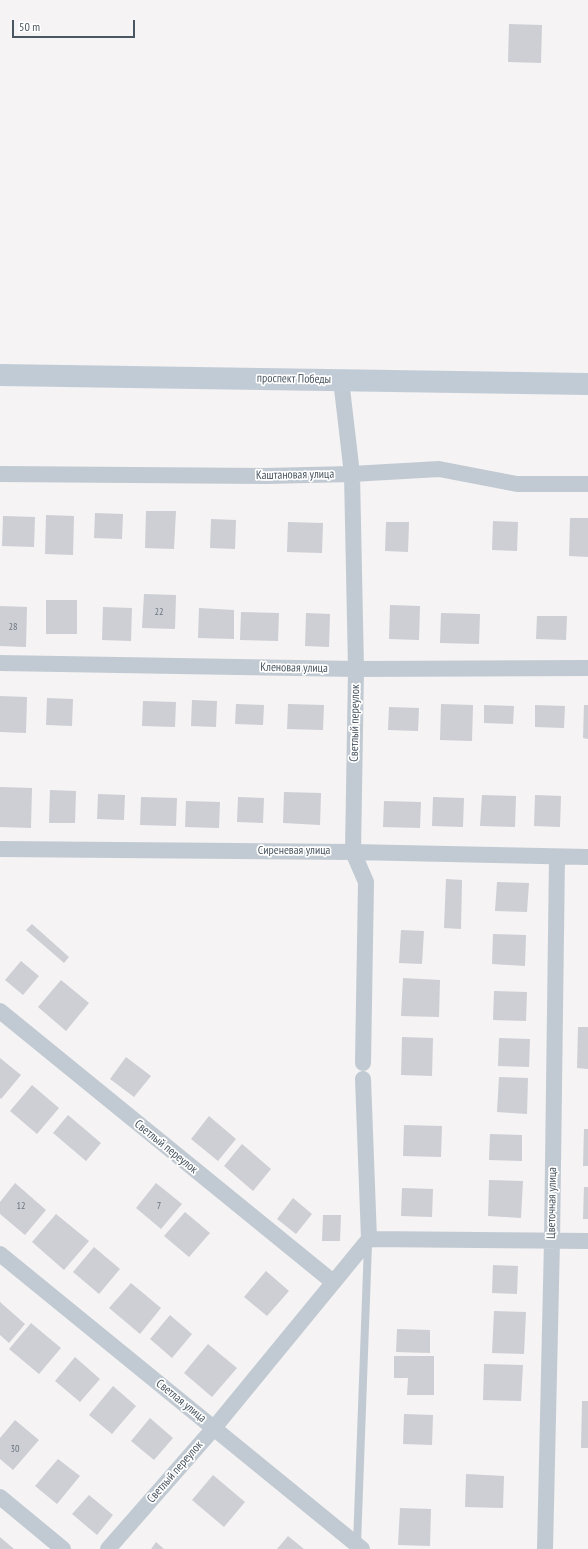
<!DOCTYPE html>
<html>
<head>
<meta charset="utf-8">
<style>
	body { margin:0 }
	#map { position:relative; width:588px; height:1549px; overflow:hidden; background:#f5f3f3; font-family:"PT Sans Narrow",sans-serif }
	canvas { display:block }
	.scale { position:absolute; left:12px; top:20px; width:123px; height:18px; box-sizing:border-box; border:2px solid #4a5661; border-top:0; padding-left:5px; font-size:12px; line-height:14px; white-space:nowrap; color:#4a5661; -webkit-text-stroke:3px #fff; paint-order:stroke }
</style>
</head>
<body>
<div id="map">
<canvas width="588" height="1549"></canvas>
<div class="scale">50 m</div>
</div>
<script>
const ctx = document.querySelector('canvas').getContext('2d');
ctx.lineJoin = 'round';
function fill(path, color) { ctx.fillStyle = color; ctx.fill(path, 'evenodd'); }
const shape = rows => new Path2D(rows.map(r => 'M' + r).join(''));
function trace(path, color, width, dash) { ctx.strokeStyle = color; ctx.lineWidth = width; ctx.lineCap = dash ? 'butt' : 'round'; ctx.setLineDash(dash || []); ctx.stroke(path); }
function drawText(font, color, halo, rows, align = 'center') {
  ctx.font = font + ' "PT Sans Narrow",sans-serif'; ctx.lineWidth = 3.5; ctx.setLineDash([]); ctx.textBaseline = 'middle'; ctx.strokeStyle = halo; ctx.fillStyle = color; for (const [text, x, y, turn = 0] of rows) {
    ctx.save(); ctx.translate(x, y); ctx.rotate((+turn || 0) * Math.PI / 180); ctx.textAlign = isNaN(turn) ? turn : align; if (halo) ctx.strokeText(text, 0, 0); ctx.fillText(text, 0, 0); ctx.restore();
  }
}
fill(shape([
	[509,24,542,25,541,63,508,62],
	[146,511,176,511,174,549,145,548],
	[95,513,123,514,122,539,94,538],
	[46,515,74,516,73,555,45,554],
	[3,516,35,517,34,547,2,546],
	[570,518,588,518,588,557,569,556],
	[211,519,236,520,235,549,210,548],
	[493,521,518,522,517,551,492,550],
	[288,522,323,523,322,553,287,552],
	[386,522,409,522,408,552,385,551],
	[144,594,176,595,175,629,142,628],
	[46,600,77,600,77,634,46,634],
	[390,605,420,606,419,640,389,639],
	[0,606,27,607,26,647,0,646],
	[103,607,132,608,131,641,102,640],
	[199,608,234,610,234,639,198,638],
	[241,612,279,613,278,641,240,640],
	[306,613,330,614,329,647,305,646],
	[441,613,480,614,479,644,440,643],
	[537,616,567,616,566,640,536,639],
	[0,696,27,697,26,733,0,732],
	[47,698,73,699,72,726,46,725],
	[192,700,217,701,216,727,191,726],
	[143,701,176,702,175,727,142,726],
	[236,704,264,705,263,725,235,724],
	[288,704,324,705,323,730,287,729],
	[441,704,473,705,472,741,440,740],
	[484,705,514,706,513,724,484,723],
	[535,705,565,706,564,728,535,727],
	[584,705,588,705,588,739,583,738],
	[389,707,419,708,418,731,388,730],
	[0,787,32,788,31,828,0,827],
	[50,790,76,791,75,823,49,823],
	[284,792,321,793,320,825,283,823],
	[98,794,125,795,124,820,97,819],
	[482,795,516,796,515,827,480,826],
	[535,795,561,796,560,827,534,826],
	[141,797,177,798,176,826,140,825],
	[238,797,264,798,263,823,237,822],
	[433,797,464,798,463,827,432,826],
	[186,801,220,802,219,828,185,827],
	[384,801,421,802,420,828,383,827],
	[446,879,462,880,461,929,444,928],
	[497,882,529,883,527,912,495,911],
	[32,924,69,957,64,963,26,930],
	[401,930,424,931,422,964,399,963],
	[493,934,526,935,525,966,492,964],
	[21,961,39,976,23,995,5,980],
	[403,978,440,980,439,1017,401,1016],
	[61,980,89,1003,66,1031,38,1007],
	[494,991,527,992,526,1021,493,1020],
	[578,1027,588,1027,588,1069,577,1068],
	[402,1037,433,1038,432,1076,401,1075],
	[499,1038,530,1039,529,1067,498,1066],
	[126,1057,151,1076,134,1097,110,1079],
	[0,1058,21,1075,1,1099,0,1098],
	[499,1077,528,1078,527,1114,497,1112],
	[32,1085,59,1108,37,1134,10,1111],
	[68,1115,101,1143,86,1161,53,1133],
	[209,1116,236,1139,218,1161,191,1139],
	[404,1125,442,1126,441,1157,403,1156],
	[584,1129,588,1129,588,1166,583,1166],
	[490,1134,522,1135,522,1161,489,1160],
	[242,1144,271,1169,253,1191,224,1166],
	[489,1180,523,1181,521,1218,488,1216],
	[15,1183,46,1210,25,1235,0,1214,0,1202],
	[156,1183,182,1204,161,1229,136,1208],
	[584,1187,588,1187,588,1219,583,1219],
	[402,1188,433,1189,432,1217,401,1216],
	[293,1198,312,1214,296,1234,277,1219],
	[185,1212,210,1233,189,1257,164,1236],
	[56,1214,89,1241,64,1270,32,1242],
	[323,1215,341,1215,340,1241,322,1241],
	[94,1247,120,1269,99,1294,73,1272],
	[493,1265,518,1266,517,1294,492,1293],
	[266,1271,289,1291,267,1316,244,1297],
	[131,1283,161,1308,140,1334,109,1308],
	[0,1302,25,1324,9,1343,0,1335],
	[494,1311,526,1312,524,1354,492,1353],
	[170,1315,192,1334,172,1358,150,1339],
	[31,1323,61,1348,39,1374,9,1349],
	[397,1329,430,1330,430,1353,396,1352],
	[208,1344,237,1368,212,1397,184,1373],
	[394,1356,434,1356,434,1395,407,1395,408,1378,394,1378],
	[75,1357,100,1379,80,1402,55,1381],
	[484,1364,523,1365,521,1401,483,1400],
	[113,1386,136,1406,112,1434,89,1415],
	[582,1401,588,1401,588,1448,581,1448],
	[404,1414,433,1415,432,1445,403,1444],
	[150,1418,173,1438,154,1460,131,1441],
	[15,1420,39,1440,13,1470,0,1459,0,1438],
	[58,1459,80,1476,57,1504,35,1486],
	[466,1474,504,1476,503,1508,465,1507],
	[213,1475,245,1502,224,1527,192,1500],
	[89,1495,113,1515,97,1535,72,1514],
	[400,1508,431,1509,430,1546,398,1545],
	[288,1536,304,1549,277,1549],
	[0,1537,14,1549,0,1549],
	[156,1542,164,1549,151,1549]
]), '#cdcfd5');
trace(shape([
	[357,1544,368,1244]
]), '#c1cad2', 8);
trace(shape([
	[341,380,352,474,356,669,353,852,366,882,363,1063],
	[0,474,265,476,352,474,439,469,517,484,588,484],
	[0,663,356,669,588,668],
	[0,849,353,852,588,857],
	[0,1011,333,1282],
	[369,1239,588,1241],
	[0,1254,362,1549],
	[0,1497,63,1549],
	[108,1549,214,1428,369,1239,363,1079],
	[545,1549,552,1241,557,857]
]), '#c1cad2', 16);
trace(shape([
	[0,375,588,384]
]), '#c1cbd6', 22);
drawText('10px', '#6b747e', null, [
	["22",159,612],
	["28",13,627],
	["12",21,1206],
	["7",159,1206],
	["30",15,1449]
]);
drawText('12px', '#4a5661', '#fff', [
	["проспект Победы",294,379,1],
	["Каштановая улица",295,475,-1],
	["Кленовая улица",294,668,1],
	["Светлый переулок",355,723,-89],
	["Сиреневая улица",294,851],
	["Светлый переулок",166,1147,39],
	["Цветочная улица",552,1203,-89],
	["Светлая улица",181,1401,39],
	["Светлый переулок",175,1472,-49]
]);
</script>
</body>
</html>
